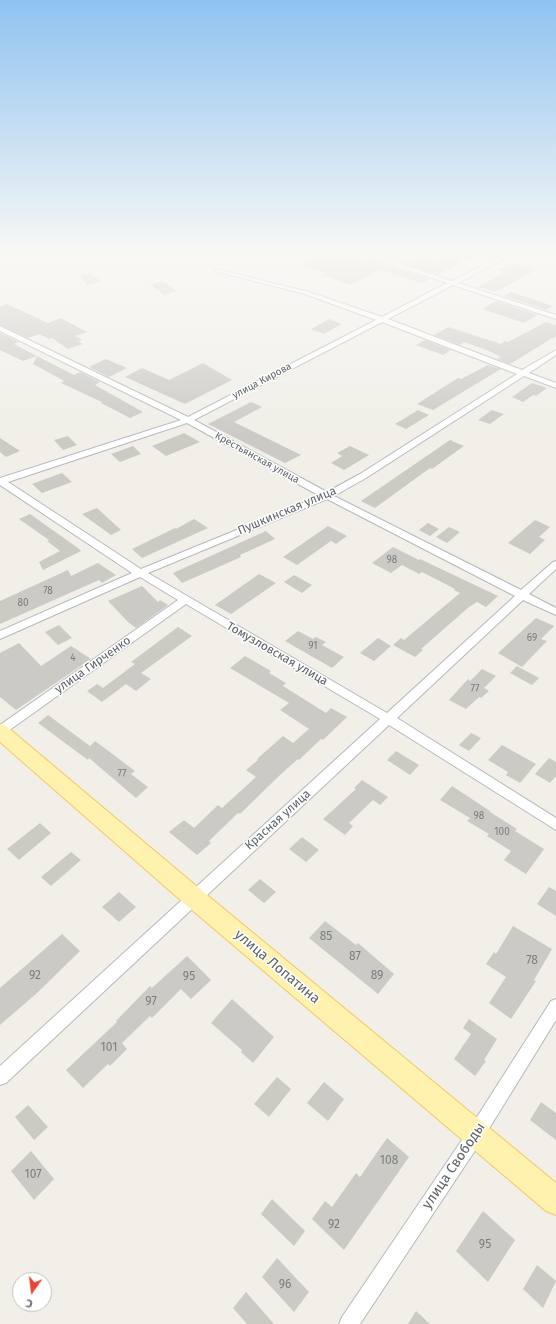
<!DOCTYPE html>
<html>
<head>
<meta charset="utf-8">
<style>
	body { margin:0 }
	#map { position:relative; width:556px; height:1324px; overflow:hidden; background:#f1efe8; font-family:"Fira Sans",sans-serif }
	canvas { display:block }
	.north { position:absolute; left:12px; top:1272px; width:40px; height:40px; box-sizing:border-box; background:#fff; border:1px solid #bfc1c3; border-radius:50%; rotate:194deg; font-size:11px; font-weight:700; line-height:16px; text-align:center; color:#5f6368 }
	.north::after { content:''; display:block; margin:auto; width:14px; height:18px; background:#ea4335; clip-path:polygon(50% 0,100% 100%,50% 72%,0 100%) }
</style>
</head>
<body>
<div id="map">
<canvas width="556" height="1324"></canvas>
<div class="north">С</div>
</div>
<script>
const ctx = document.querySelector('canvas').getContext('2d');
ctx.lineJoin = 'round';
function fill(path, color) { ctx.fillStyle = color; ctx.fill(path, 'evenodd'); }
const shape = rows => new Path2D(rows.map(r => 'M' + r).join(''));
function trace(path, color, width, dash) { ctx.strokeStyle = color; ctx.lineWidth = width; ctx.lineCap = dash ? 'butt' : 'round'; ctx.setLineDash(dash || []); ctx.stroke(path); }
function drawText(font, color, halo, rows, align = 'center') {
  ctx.font = font + ' "Fira Sans",sans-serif'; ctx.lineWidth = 3; ctx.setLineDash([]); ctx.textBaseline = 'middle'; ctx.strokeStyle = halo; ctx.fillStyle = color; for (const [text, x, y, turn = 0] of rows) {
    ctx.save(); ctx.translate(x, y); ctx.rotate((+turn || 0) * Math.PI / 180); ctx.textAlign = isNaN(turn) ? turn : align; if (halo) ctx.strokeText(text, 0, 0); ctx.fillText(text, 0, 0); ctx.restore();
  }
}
fill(shape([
	[338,252,367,261,371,259,430,279,422,283,380,270,350,285,322,275,326,273,299,264,318,255,326,258],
	[385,252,413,261,425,255,439,260,440,252,482,252,437,275,378,255],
	[513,263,536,270,495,292,478,287,505,272,498,270],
	[91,273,101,282,87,285,79,275],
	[163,281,177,291,164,295,150,284],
	[511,292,553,306,546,310,504,296],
	[496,301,538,315,524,323,482,309],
	[7,304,48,323,61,318,87,332,75,336,82,340,78,341,83,344,68,349,52,338,49,339,39,334,28,338,0,325,0,307],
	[329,319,342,324,324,334,311,329],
	[546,322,556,325,556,336,510,364,497,359,501,357,489,351,464,342,460,345,434,335,448,327,501,344,505,341,508,342],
	[0,333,19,342,14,344,37,356,23,361,0,350],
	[425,340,451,350,443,355,416,345],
	[37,356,74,375,80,372,100,382,95,385,143,412,130,418,101,403,102,402,61,383,64,381,33,364],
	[106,359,127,368,109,377,89,367],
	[203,363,232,380,185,404,125,377,142,368,169,380],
	[488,365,501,369,433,410,417,404,458,378,461,379],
	[532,383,547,388,536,396,533,395,523,402,512,397],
	[251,402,262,407,234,422,301,455,285,463,208,424],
	[418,410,429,415,406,429,395,424],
	[492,410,504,414,490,424,478,420],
	[184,433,200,442,166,456,152,446],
	[68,436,77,445,63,450,54,440],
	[0,438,20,451,6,457,0,452],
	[450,440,464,446,432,469,430,468,375,508,361,501],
	[133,446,141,454,120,462,111,454],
	[350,446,369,455,344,470,331,463,342,456,337,453],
	[62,473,72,482,42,493,32,484],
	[97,508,121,530,111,535,82,514],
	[30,514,78,548,81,551,43,570,39,562,60,551,47,541,49,540,19,519],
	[194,519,208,528,142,558,132,549,175,528,176,529],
	[535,520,550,527,539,537,545,540,530,554,508,543],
	[428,523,439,529,430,536,419,530],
	[328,526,347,536,336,544,331,541,297,565,283,557],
	[449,527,460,532,447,543,436,537],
	[266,531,275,539,240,555,241,557,214,569,182,583,173,573],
	[393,547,419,560,420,559,498,596,486,607,477,602,469,607,421,649,423,650,415,657,393,645,401,638,404,640,460,593,454,590,455,589,422,572,419,574,402,565,391,573,372,563],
	[98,563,116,575,102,583,99,580,0,624,0,601,68,570,71,576],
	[259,574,276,583,231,614,215,605],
	[294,575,312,585,302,593,284,582],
	[142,586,158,602,160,600,168,605,136,628,128,622,108,601],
	[536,618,554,626,541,639,547,641,522,667,498,653],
	[59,625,72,638,58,645,45,632],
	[178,627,192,636,141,673,151,679,136,691,126,684,102,702,87,691,97,684,103,688,135,664,131,662],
	[298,631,313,639,316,637,326,642,322,645,344,657,332,668,285,641],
	[378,638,391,646,374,661,360,653],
	[19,643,41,666,71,646,91,659,16,710,0,697,0,653],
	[245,656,271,671,269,673,286,683,283,686,326,713,331,708,347,717,323,740,321,739,299,760,298,759,280,775,240,814,238,813,209,841,211,843,197,855,169,832,184,820,194,828,218,805,222,808,256,777,246,770,258,760,257,759,283,736,293,743,309,729,280,710,289,703,230,668],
	[517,666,539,678,532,685,510,673],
	[482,669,496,676,484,688,489,691,481,698,479,697,466,709,449,700,468,679,470,681],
	[48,715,90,746,95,741,135,771,131,774,148,787,136,798,89,758,88,760,38,723],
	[471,733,481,738,469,751,459,745],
	[502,745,536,764,520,783,506,775,508,772,488,760],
	[396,751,419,765,410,775,387,760],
	[549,758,556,762,556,776,550,783,535,774],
	[362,780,388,797,380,805,373,800,349,823,353,826,345,835,323,819,356,789,354,788],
	[452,786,490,811,490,812,517,829,515,831,544,849,526,874,504,860,511,851,487,836,489,834,467,821,470,818,440,800],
	[40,823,51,833,19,860,7,849],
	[302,837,319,850,306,862,289,849],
	[71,852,81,860,51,886,41,877],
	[260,879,276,892,264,903,248,890],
	[549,887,556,891,556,916,537,904],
	[119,892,136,907,119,922,102,907],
	[325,921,356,945,358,943,394,974,378,994,309,938],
	[513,926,552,949,534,980,536,981,511,1019,489,1003,506,977,486,964,494,952,496,954],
	[62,934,80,951,37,993,0,1025,0,988],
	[187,956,211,980,191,999,181,989,152,1018,150,1016,122,1043,127,1049,110,1066,108,1064,83,1088,66,1070,117,1022,116,1021,150,986,152,988],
	[232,999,274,1037,253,1063,241,1052,242,1050,211,1023],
	[469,1019,497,1039,484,1060,486,1061,475,1076,454,1059,471,1034,463,1028],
	[277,1077,291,1089,269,1117,254,1104],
	[324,1082,344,1099,328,1121,307,1103],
	[541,1102,556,1113,556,1140,530,1120],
	[28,1105,48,1127,34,1140,15,1117],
	[387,1138,409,1157,344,1250,312,1219,325,1201,332,1207,356,1173,360,1177],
	[31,1151,54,1179,34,1200,11,1171],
	[272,1199,305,1231,294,1246,261,1214],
	[483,1211,515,1240,488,1282,456,1251],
	[277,1258,309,1292,294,1312,262,1277],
	[537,1265,556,1281,543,1308,523,1289],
	[246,1292,274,1324,247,1324,233,1308],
	[416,1311,430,1324,408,1324]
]), '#cccac5');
const minor = shape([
	[83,252,93,252,117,256,162,252,206,254,225,252,238,252,235,254,206,258,162,256,117,260,83,252],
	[355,252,363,252,452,281,508,252,515,252,514,253,458,283,556,315,556,319,453,285,388,319,522,370,556,350,556,355,529,373,556,383,556,388,524,376,366,478,334,496,521,590,553,562,556,561,556,569,529,594,556,608,556,615,523,600,397,718,556,818,556,830,389,725,6,1083,0,1085,0,1066,380,719,186,604,4,734,0,736,0,725,178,600,140,577,0,639,0,631,132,573,0,485,0,478,181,420,0,331,0,326,188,417,376,320,305,294,215,271,215,269,309,292,382,317,447,283,355,252],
	[382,322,517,374,360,474,327,492,194,420,382,322],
	[187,423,320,496,141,569,8,482,187,423],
	[327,499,515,596,387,713,148,573,327,499],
	[538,252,545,252,556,256,556,260,538,252],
	[556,999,556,1020,482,1140,360,1324,339,1324,342,1317,470,1128,551,1001,556,999]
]);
const primary = shape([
	[0,724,6,726,201,890,556,1183,556,1215,546,1211,185,904,0,742,0,724]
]);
trace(minor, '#b5b8bc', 2);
trace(primary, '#f2c960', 2);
fill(minor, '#fff');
fill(primary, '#fff2af');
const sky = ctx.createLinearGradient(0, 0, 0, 437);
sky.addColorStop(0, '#8fc3f1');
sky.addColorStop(0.58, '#f9f8f5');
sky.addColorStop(1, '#f9f8f500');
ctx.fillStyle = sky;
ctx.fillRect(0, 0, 556, 437);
drawText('10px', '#5f6368', '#fff', [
	["улица Кирова",262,381,-28],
	["Крестьянская улица",257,458,29]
]);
drawText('10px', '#7a7d7f', null, [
	["98",392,560],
	["78",48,591],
	["80",23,603],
	["69",532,638],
	["91",313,646],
	["4",73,658],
	["77",475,689],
	["77",122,774],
	["98",479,816],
	["100",502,832]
]);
drawText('12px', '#5f6368', '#fff', [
	["Пушкинская улица",287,511,-23],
	["Томузловская улица",277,654,30],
	["улица Гирченко",93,665,-35],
	["Красная улица",278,820,-42]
]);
drawText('12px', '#7a7d7f', null, [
	["85",326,937],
	["87",355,957],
	["78",532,961],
	["92",35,976],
	["89",377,976],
	["95",189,977],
	["97",151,1002],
	["101",109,1048],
	["108",389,1161],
	["107",33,1175],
	["92",334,1225],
	["95",485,1245],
	["96",285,1285]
]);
drawText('14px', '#5f6368', '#fff', [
	["улица Лопатина",277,967,40],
	["улица Свободы",454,1166,-56]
]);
</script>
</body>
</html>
